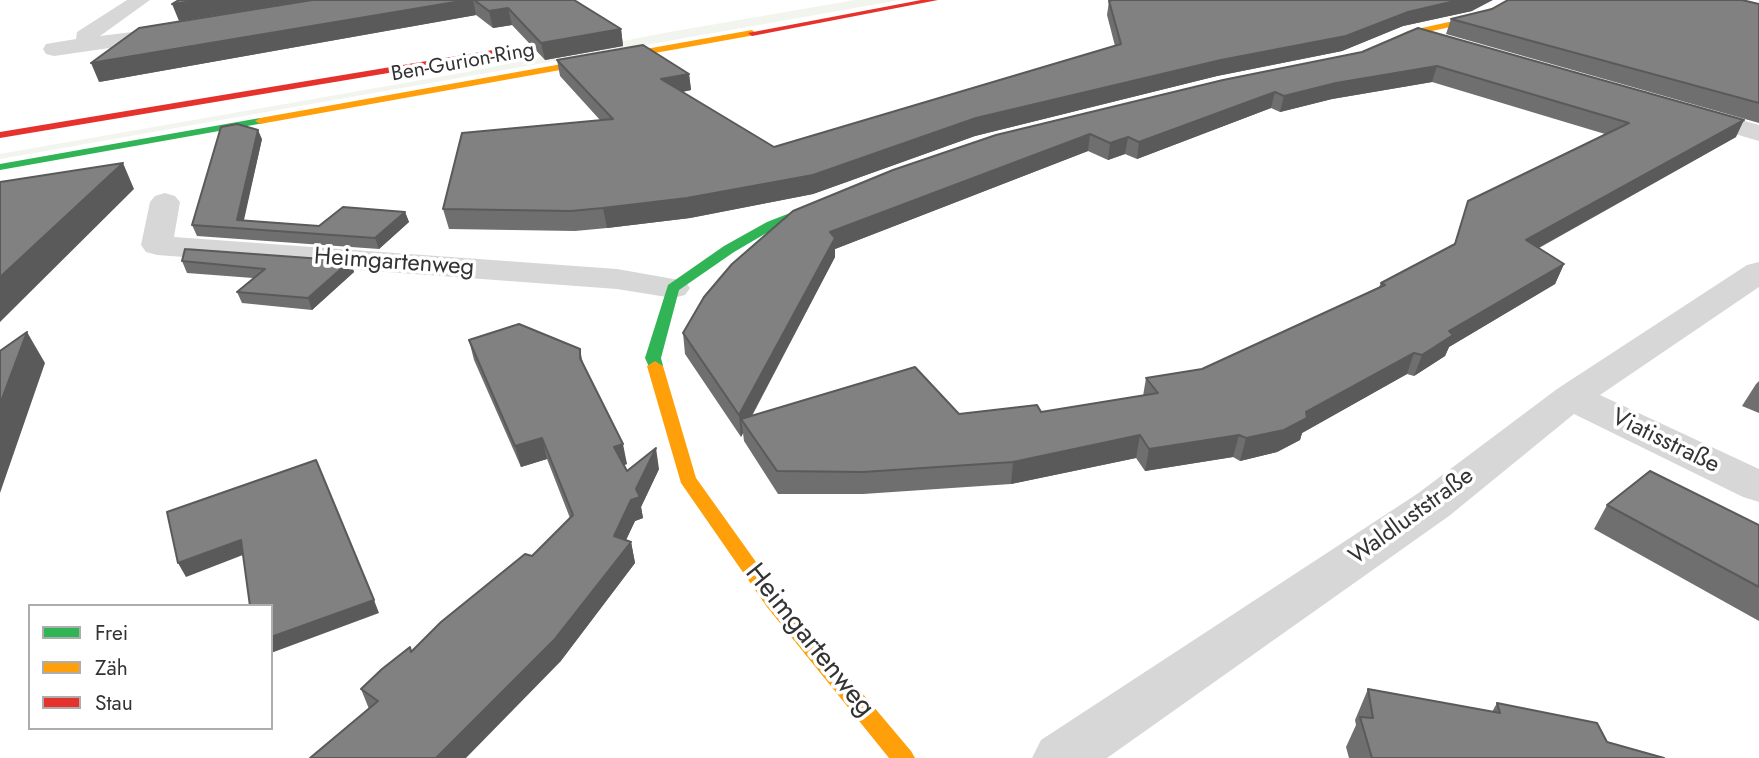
<!DOCTYPE html>
<html>
<head>
<meta charset="utf-8">
<style>
	body { margin:0 }
	#map { position:relative; width:1759px; height:758px; overflow:hidden; background:#fff; font-family:Jost,sans-serif }
	canvas { display:block }
	.legend { position:absolute; left:28px; top:604px; width:245px; height:126px; box-sizing:border-box; background:#fff; border:2px solid #adadad; margin:0; padding:9px 12px; list-style:none; font-size:21px; color:#333 }
	.legend li { display:flex; align-items:center; gap:14px; height:35px }
	.legend b { width:35px; border:2px solid #adadad }
</style>
</head>
<body>
<div id="map">
<canvas width="1759" height="758"></canvas>
<ul class="legend">
<li><b style="height:9px;background:#30b455"></b>Frei</li>
<li><b style="height:9px;background:#ff9f0a"></b>Zäh</li>
<li><b style="height:9px;background:#e5322d"></b>Stau</li>
</ul>
</div>
<script>
const ctx = document.querySelector('canvas').getContext('2d');
ctx.lineJoin = 'round';
function fill(path, color) { ctx.fillStyle = color; ctx.fill(path, 'evenodd'); }
const shape = rows => new Path2D(rows.map(r => 'M' + r).join(''));
function trace(path, color, width, dash) { ctx.strokeStyle = color; ctx.lineWidth = width; ctx.lineCap = dash ? 'butt' : 'round'; ctx.setLineDash(dash || []); ctx.stroke(path); }
function drawText(font, color, halo, rows, align = 'center') {
  ctx.font = font + ' Jost,sans-serif'; ctx.lineWidth = 7; ctx.setLineDash([]); ctx.textBaseline = 'middle'; ctx.strokeStyle = halo; ctx.fillStyle = color; for (const [text, x, y, turn = 0] of rows) {
    ctx.save(); ctx.translate(x, y); ctx.rotate((+turn || 0) * Math.PI / 180); ctx.textAlign = isNaN(turn) ? turn : align; if (halo) ctx.strokeText(text, 0, 0); ctx.fillText(text, 0, 0); ctx.restore();
  }
}
fill(shape([
	[855,0,900,0,0,159,0,154,467,72,664,33]
]), '#f1f5ed');
fill(shape([
	[127,0,150,0,100,36,172,27,179,29,183,33,179,37,172,39,54,56,46,54,43,49,46,44,76,39,77,32,127,0],
	[1689,105,1759,125,1759,141,1680,118,1676,113,1680,108,1689,105],
	[165,193,175,196,180,202,174,237,617,269,685,281,690,288,685,295,673,298,617,289,157,255,146,252,141,245,150,202,155,196,165,193],
	[1759,262,1759,287,1600,395,1759,469,1759,502,1743,497,1574,414,1449,516,1107,758,1032,758,1041,740,1417,494,1557,389,1747,265,1759,262]
]), '#d7d7d7');
fill(shape([
	[260,118,265,121,264,123,0,170,0,164,260,118],
	[831,197,835,198,835,204,775,228,734,252,679,290,661,358,663,366,655,371,650,369,645,358,668,285,724,246,767,222,831,197]
]), '#30b455');
fill(shape([
	[1507,0,1517,0,1482,20,1414,35,1379,50,1372,48,1408,31,1476,16,1507,0],
	[752,30,756,33,755,35,260,124,255,121,260,118,752,30],
	[655,361,663,366,696,478,781,597,911,751,915,758,889,758,767,607,681,483,647,366,655,361]
]), '#ff9f0a');
fill(shape([
	[921,0,938,0,752,36,748,33,921,0],
	[511,47,515,50,514,52,0,138,0,132,511,47]
]), '#e5322d');
fill(shape([
	[312,0,574,0,621,29,623,46,545,60,512,25,493,28,476,15,99,82],
	[1109,1,1472,11,1403,26,1342,51,1217,76,975,136,813,194,690,218,607,228,575,231,449,229,443,209,600,120,560,76,557,60,689,74,691,90,682,92,774,147,1115,46,1107,15],
	[1759,4,1759,123,1446,34,1451,19,1492,9],
	[1418,28,1736,137,1539,248,1564,264,1555,284,1449,347,1445,356,1414,376,1407,374,1302,433,1300,440,1277,452,1240,461,1233,457,1145,471,1136,458,1011,484,863,494,778,494,744,441,743,433,741,437,685,354,683,333,793,211,1362,52],
	[1432,82,1605,134,1468,201,1454,245,1381,283,1379,287,1202,369,1146,378,1143,396,1041,412,959,414,752,416,835,257,835,249,1088,151,1108,160,1125,154,1137,159,1271,108,1280,112,1332,99],
	[262,139,243,221,319,226,405,212,409,222,379,249,197,236,192,225],
	[182,261,350,261,354,272,312,310,242,303,237,292,253,278,187,273],
	[469,340,580,349,583,364,627,464,624,465,627,471,659,469,641,507,643,518,635,521,626,540,631,542,635,563,560,662,369,709,361,689,412,652,532,556,570,518,547,459,521,467,474,360],
	[1759,381,1759,413,1742,406,1756,384],
	[1607,505,1759,525,1759,621,1594,529],
	[1368,689,1492,712,1497,703,1607,742,1664,758,1349,758,1346,747,1356,725,1355,720]
]), '#6f6f6f');
fill(shape([
	[202,0,310,0,179,21,172,4],
	[467,0,473,0,476,15,99,82,91,63],
	[1459,0,1493,0,1472,11,1403,26,1342,51,1217,76,975,136,813,194,690,218,607,228,603,208,1408,12],
	[508,8,512,25,493,28,489,11],
	[621,29,623,46,545,60,541,43],
	[1437,66,1432,82,1332,99,1280,112,1284,96,1336,83],
	[689,74,691,90,663,96,661,79],
	[1275,92,1271,108,1137,159,1139,142],
	[1744,120,1736,137,1518,259,1526,240],
	[258,130,262,139,242,229,237,220],
	[1090,134,1088,151,835,249,835,257,746,426,741,419,743,433,741,437,739,415,830,232],
	[1128,137,1125,154,1108,160,1110,143],
	[123,163,134,189,0,322,0,277],
	[405,212,409,222,379,249,375,238],
	[350,261,354,272,312,310,308,298],
	[1564,264,1555,284,1449,347,1445,356,1414,376,1422,355,1449,331],
	[27,332,45,363,0,493,0,404],
	[1414,353,1407,374,1302,433,1300,440,1277,452,1240,461,1246,438,1306,412],
	[1140,435,1136,458,1011,484,1013,462],
	[1239,435,1233,457,1145,471,1149,449],
	[542,438,547,459,521,467,515,446],
	[623,444,627,464,618,467,614,447],
	[656,448,659,469,641,507,643,518,635,521,618,557,614,536],
	[241,540,248,553,186,577,178,563],
	[631,542,635,563,560,662,466,758,436,758],
	[374,600,379,613,271,653,271,637]
]), '#5a5a5a');
const building = shape([
	[179,0,202,0,172,4,179,0],
	[312,0,467,0,91,63,139,28,312,0],
	[474,0,574,0,621,29,541,43,508,8,489,11,474,0],
	[1112,0,1459,0,1408,12,1346,36,1221,60,976,118,813,175,687,198,603,208,571,211,443,209,462,133,613,119,557,60,643,45,689,74,661,79,774,147,1121,44,1109,1,1112,0],
	[1508,0,1742,0,1759,4,1759,103,1451,19,1492,9,1508,0],
	[1418,28,1744,120,1526,240,1564,264,1449,331,1453,335,1422,355,1414,353,1306,412,1307,418,1284,430,1246,438,1239,435,1149,449,1140,435,1013,462,863,472,777,471,741,419,915,367,959,414,1037,405,1041,412,1158,393,1146,378,1202,369,1385,285,1381,283,1455,244,1468,201,1629,123,1437,66,1336,83,1284,96,1275,92,1139,142,1128,137,1110,143,1090,134,830,232,835,238,739,415,683,333,704,297,732,264,793,211,893,170,996,135,1223,80,1362,52,1418,28],
	[237,124,258,130,237,220,319,226,343,207,405,212,375,238,192,225,221,127,237,124],
	[123,163,0,277,0,182,123,163],
	[185,249,350,261,308,298,237,292,265,269,182,261,185,249],
	[519,324,580,349,580,358,623,444,614,447,627,471,656,448,636,489,640,497,631,500,614,536,631,542,554,640,436,758,310,758,378,701,361,689,382,669,410,647,411,652,441,622,525,554,532,556,573,515,542,438,515,446,469,340,519,324],
	[27,332,0,404,0,351,27,332],
	[316,460,374,600,271,637,271,606,250,606,241,540,178,563,167,512,316,460],
	[1650,471,1759,525,1759,587,1607,505,1650,471],
	[1368,689,1500,713,1497,703,1597,723,1607,742,1664,758,1372,758,1360,717,1373,718,1368,689]
]);
fill(building, '#818181');
trace(building, '#5a5a5a', 2);
drawText('21px', '#333', '#fff', [
	["Ben-Gurion-Ring",463,63,-10]
]);
drawText('24px', '#333', '#fff', [
	["Heimgartenweg",394,263,4],
	["Viatisstraße",1665,442,26],
	["Waldluststraße",1412,517,-36]
]);
drawText('28px', '#333', '#fff', [
	["Heimgartenweg",809,641,51]
]);
</script>
</body>
</html>
